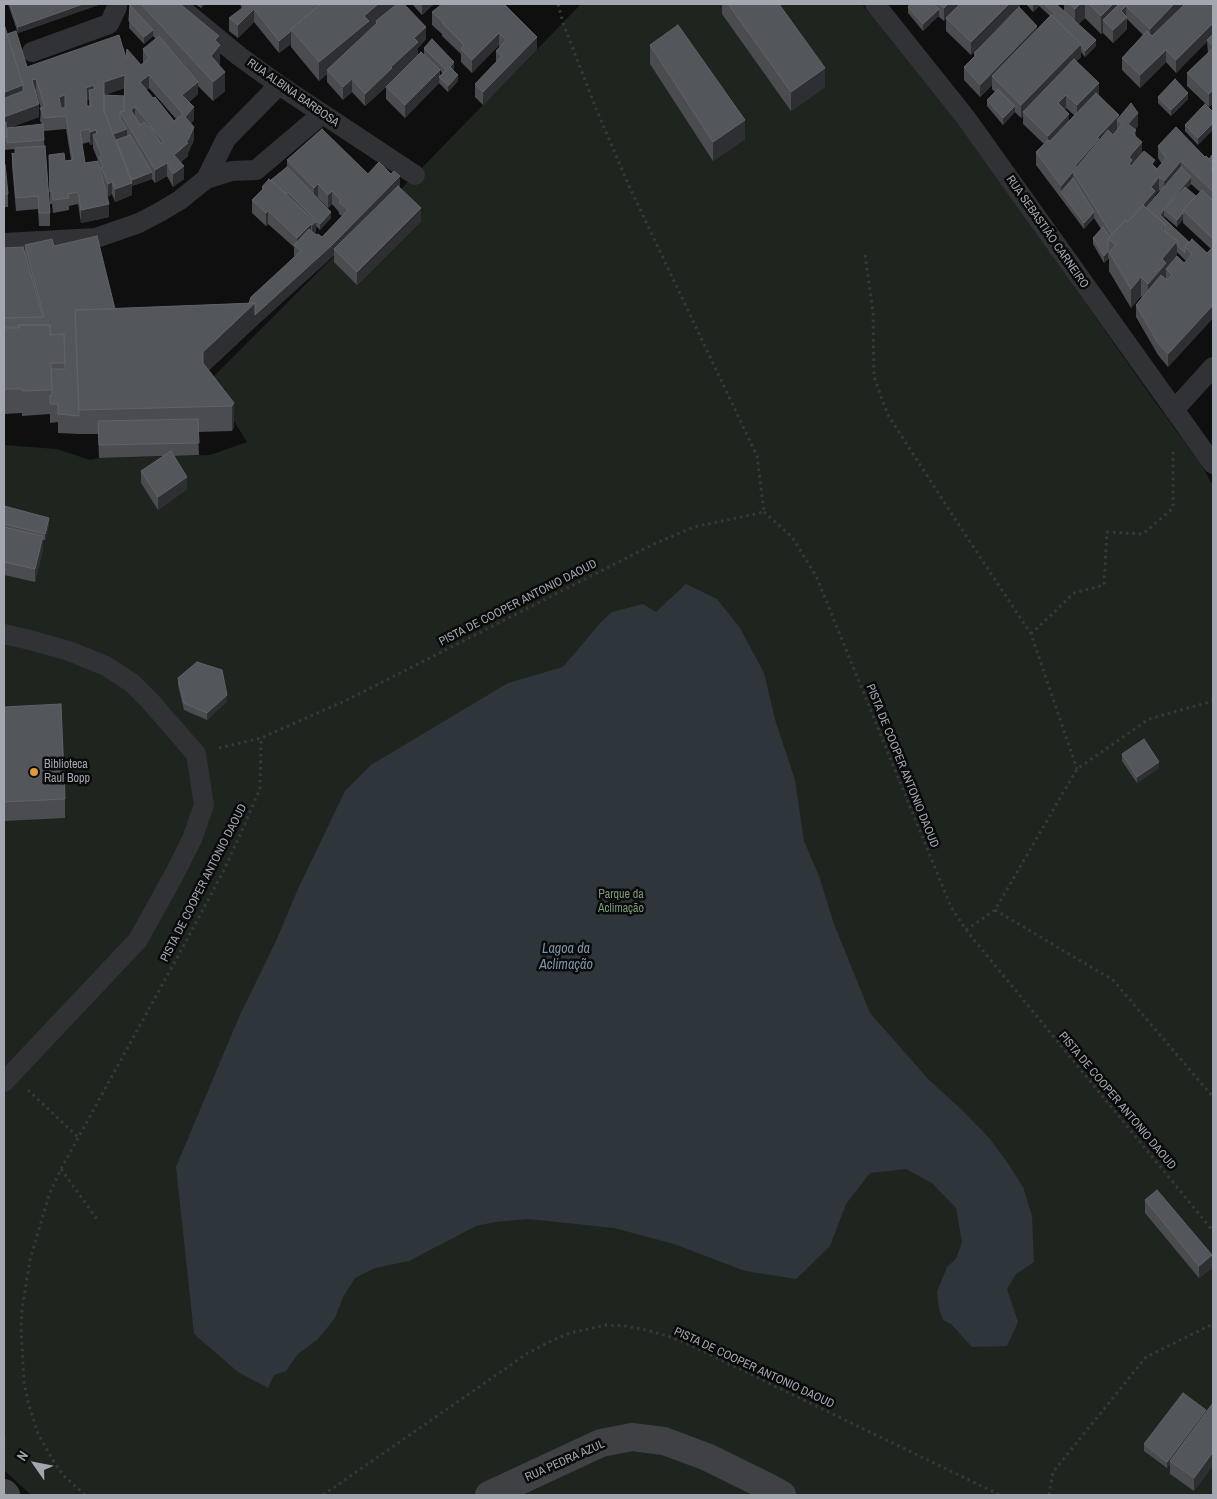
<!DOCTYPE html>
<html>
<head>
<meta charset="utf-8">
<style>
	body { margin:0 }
	#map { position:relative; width:1217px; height:1499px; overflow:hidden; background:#0f0f10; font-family:"Archivo Narrow",sans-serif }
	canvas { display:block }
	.frame { position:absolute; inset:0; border:5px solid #a2a7b0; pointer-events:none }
	.north { position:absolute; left:10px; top:1439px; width:50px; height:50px; -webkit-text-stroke:4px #0a0a0b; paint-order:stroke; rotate:303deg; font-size:14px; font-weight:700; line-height:20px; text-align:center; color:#a2a7b0 }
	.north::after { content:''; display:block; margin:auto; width:18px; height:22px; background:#a2a7b0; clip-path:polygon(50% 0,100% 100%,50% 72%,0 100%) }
</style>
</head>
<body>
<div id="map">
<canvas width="1217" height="1499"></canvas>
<div class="frame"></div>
<div class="north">N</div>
</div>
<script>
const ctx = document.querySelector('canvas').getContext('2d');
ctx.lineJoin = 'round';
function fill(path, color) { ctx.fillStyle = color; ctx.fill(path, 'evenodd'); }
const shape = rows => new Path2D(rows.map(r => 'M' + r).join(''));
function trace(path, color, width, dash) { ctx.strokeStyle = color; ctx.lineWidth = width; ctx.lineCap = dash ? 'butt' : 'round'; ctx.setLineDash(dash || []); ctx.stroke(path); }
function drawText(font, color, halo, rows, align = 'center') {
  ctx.font = font + ' "Archivo Narrow",sans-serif'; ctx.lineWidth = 5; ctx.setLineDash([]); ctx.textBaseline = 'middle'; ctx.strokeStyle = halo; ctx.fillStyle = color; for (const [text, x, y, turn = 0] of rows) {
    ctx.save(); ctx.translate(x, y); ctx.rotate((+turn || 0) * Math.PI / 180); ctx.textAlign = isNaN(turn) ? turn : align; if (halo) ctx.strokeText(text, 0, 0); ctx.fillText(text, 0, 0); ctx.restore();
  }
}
fill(shape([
	[581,4,862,4,971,140,1158,406,1201,464,1213,486,1213,1495,31,1495,4,1470,4,445,57,449,90,460,99,458,210,455,247,442,209,381,415,175]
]), '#1e241e');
fill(shape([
	[686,584,717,599,740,628,764,673,776,723,795,780,804,841,819,876,834,924,870,1013,929,1080,962,1110,990,1139,1007,1162,1023,1187,1032,1216,1034,1262,1016,1274,1007,1289,1018,1322,1007,1346,972,1347,951,1324,943,1320,939,1309,937,1292,947,1267,956,1259,962,1242,956,1208,932,1183,906,1169,870,1173,846,1204,830,1246,796,1279,745,1271,674,1244,614,1228,528,1219,495,1222,476,1226,409,1261,375,1268,355,1278,343,1297,335,1318,318,1339,298,1354,286,1371,274,1375,268,1388,238,1372,194,1334,176,1167,239,1017,276,941,298,889,345,791,371,765,508,683,563,667,602,621,612,612,643,604,656,612]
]), '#2e363b');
trace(shape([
	[558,4,563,23,597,111,629,186,757,456,764,512],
	[865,255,873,312,874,377,888,415,955,519,1031,634,1077,769],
	[764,512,792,537,816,576,951,907,966,930,1213,1231],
	[1031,634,1074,593,1104,585,1107,532,1143,534,1173,508,1173,449],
	[219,748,261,738,349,699,656,543,694,527,764,512],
	[995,910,1113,980,1213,1097],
	[966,930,995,910,1077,769,1149,719,1213,701],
	[28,1090,78,1137],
	[61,1169,99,1222],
	[4,1437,4,1446],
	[85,1495,63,1475,54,1462,38,1434,28,1402,24,1382,21,1329,22,1310,30,1260,49,1195,61,1169,178,956,223,872,240,835,260,789,261,738],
	[323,1495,528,1353,549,1342,570,1333,606,1325,626,1326,646,1330,667,1336,688,1344,1000,1495],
	[1049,1495,1053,1472,1146,1357,1213,1324]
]), '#37383c', 3, [2.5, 4]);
trace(shape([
	[176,4,239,56,279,85,415,175],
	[875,4,966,118,1213,464],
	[32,52,109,24,117,7,117,4],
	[206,179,232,171,256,170,322,114],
	[4,243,96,238,139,223,160,212,180,200,206,179,226,139,279,85],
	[1174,410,1213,367],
	[4,634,30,640,69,651,106,666,132,683,150,701,196,754,204,805,192,839,175,873,138,940,4,1082]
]), '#313235', 20);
trace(shape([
	[4,1493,6,1495],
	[489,1495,601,1443,632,1437,664,1441,707,1457,768,1487,782,1495]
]), '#3f4145', 28);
fill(shape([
	[8,4,101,4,18,33],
	[130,4,180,4,219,43,220,63,219,65,225,91,213,101,198,86,198,94,189,102,194,120,191,123,194,140,188,153,188,156,181,162,184,179,173,187,167,176,155,183,152,179,132,186,132,185,132,195,115,202,112,194,108,197,105,189,109,217,81,223,78,204,69,206,69,210,53,213,52,204,50,204,49,155,65,161,71,160,66,129,44,131,43,129,50,213,50,226,39,226,38,209,16,211,12,166,12,153,15,154,15,149,4,150,4,24,7,34,27,67,126,58,141,65,143,63,143,49,156,39,153,36,144,44,129,28],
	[125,88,124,96,104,95],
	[149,88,176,119,174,121,153,98,146,90],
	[36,92,41,108,40,121,42,124,9,128,39,117],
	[87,100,89,100,89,106,87,106],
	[89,142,90,145,93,144,93,148,99,163,99,168,85,163,82,144],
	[195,4,204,4,204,5,201,8],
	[240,4,404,4,426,39,418,48,418,55,424,54,424,48,454,68,453,70,458,81,448,92,439,83,405,118,386,99,386,87,365,106,352,92,343,100,327,82,327,74,319,81,291,47,291,44,279,53,254,22,238,38,229,31,229,18,242,9],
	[417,55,392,80,392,79],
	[440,70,443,74,440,77],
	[412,4,434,4,422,15],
	[722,4,779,4,825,87,791,111,722,14],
	[910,4,1021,4,971,55,946,31,946,18,944,21,938,16,923,31,908,13,908,7],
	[1026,4,1056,4,1064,11,1064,4,1213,4,1213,103,1209,107,1187,86,1187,73,1208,53,1207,41,1176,73,1166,62,1140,88,1122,70,1122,58,1143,35,1127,19,1127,29,1113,43,1103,33,1101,34,1085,18,1078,24,1096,46,1085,57,1081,52,1081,57,1076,61,1099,95,1119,117,1138,126,1135,129,1136,137,1142,153,1155,167,1157,169,1162,164,1158,158,1158,146,1205,157,1209,159,1213,154,1213,318,1168,367,1158,355,1136,317,1136,305,1142,297,1141,296,1131,308,1109,271,1109,258,1104,263,1093,244,1093,238,1101,229,1094,218,1084,229,1036,165,1036,152,1044,144,1023,124,1023,116,1021,118,1015,112,1003,125,987,106,987,100,995,92,992,89,992,85,980,97,964,80,964,67,974,57,974,53,1037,30,1050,16,1039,6,1033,12],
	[1066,108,1074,115,1069,121,1065,110],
	[1191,184,1200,192,1196,196,1187,188],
	[1159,190,1160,191,1155,197,1155,195],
	[1164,216,1177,227,1183,219,1183,223,1211,249,1207,253,1189,242,1163,217],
	[1177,252,1186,261,1184,263,1177,257],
	[505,5,537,49,483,105,475,97,475,84,496,62,496,51,500,47,499,45,472,73,461,62,461,54,442,36,442,34,432,25,432,12],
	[650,45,745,139,713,161,650,64],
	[1158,97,1188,99,1171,116,1158,103],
	[1205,104,1198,145,1185,131,1185,125],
	[287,160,368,174,400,188,421,221,357,285,334,262,334,255,255,327,209,370,234,403,234,427,232,431,198,432,199,455,174,456,187,489,158,510,141,483,141,471,163,456,99,458,98,434,79,434,58,433,58,422,50,423,50,414,22,416,22,413,4,414,4,248,25,251,25,245,54,246,115,309,249,303,294,257,294,247,268,224,266,226,252,213,252,200,262,190,262,187,287,167],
	[317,197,328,208,332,204,339,212,339,214,342,216,322,237,315,235,316,226,320,230,331,218],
	[4,164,8,194,8,207,4,207],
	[4,506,49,524,45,540,43,540,43,549,35,582,4,575],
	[178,678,227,701,207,720,184,710,178,685],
	[4,707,65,799,65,818,4,821],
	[1122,754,1159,768,1137,783,1122,761],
	[1145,1200,1212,1268,1199,1278,1145,1213],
	[1213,1403,1213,1465,1194,1491,1170,1474,1170,1464,1167,1468,1144,1451,1144,1444,1206,1413]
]), '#4a4c4f');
fill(shape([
	[83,4,101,4,18,33,18,27],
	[201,4,204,4,201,8],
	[378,4,400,4,376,21,376,25,327,70,327,74,319,81,319,62,364,16],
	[422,4,434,4,422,15],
	[948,4,960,4,944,21,944,8],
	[1009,4,1021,4,971,55,971,42],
	[1035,4,1039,4,1039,6,1033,12,1033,5],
	[1080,4,1085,4,1085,18,1075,28,1075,9],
	[1113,4,1131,4,1126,6,1127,29,1113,43,1113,30,1103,20,1103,33,1101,34,1101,16],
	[1174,4,1185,4,1150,42,1150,29],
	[254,9,254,22,238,38,238,25],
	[939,9,939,16,923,31,923,24],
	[1213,23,1213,36,1176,73,1176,60],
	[1037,26,1037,38,992,76,992,85,980,97,980,85],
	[426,27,426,39,418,48,418,55,392,79,392,81,365,106,365,94,391,67,414,38],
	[153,30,153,36,144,44,144,37],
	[291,31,291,44,279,53,279,41],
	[499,33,499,45,472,73,472,60],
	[219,36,219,47,220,45,220,63,211,75,211,56,215,40],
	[537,37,537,49,483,105,483,92],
	[1096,40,1096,46,1085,57,1085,51],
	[1081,44,1081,57,1025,114,1023,112,1023,116,1021,118,1021,105],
	[1166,50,1166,62,1140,88,1140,75],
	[454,62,454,68,450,73,450,67],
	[825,68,825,87,791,111,791,92],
	[440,70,439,83,405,118,405,105],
	[225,72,225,91,213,101,213,82],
	[125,75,125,88,104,95,104,82],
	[149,75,149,88,140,95,140,82],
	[458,75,458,81,448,92,448,86],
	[36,79,36,92,32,80],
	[352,79,352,92,343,100,343,87],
	[198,82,198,94,182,108,182,95],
	[1099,83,1099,96,1077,118,1077,105],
	[23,85,23,104,5,110,5,92],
	[94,85,94,98,89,90,89,100,86,101,86,88],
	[1213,90,1213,103,1209,107,1209,94],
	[1188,93,1188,99,1171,116,1171,110],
	[65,95,65,108,59,109,59,97],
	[1066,95,1066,108,1058,116,1058,103],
	[39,104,39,117,4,130,4,117],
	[1015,106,1015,112,1003,125,1003,118],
	[135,107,135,120,131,110],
	[194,107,194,120,185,130,185,117],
	[1138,113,1138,126,1128,137,1128,124],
	[1069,114,1069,126,1048,148,1048,136],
	[1119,115,1119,121,1117,120,1117,130,1099,148,1076,177,1075,166,1097,138],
	[745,120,745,139,713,161,713,142],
	[1213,123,1213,130,1198,145,1198,138],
	[194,127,194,140,188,153,188,156,174,168,174,155,186,142],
	[127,129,127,136,111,142,111,135],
	[96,130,96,142,93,135,93,144,90,145,90,132],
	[1142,142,1142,155,1129,177,1129,157],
	[1181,161,1181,174,1164,194,1164,181],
	[167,163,167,176,155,183,155,170],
	[184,166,184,179,173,187,173,174],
	[152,172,152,179,132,186,132,180],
	[1073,172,1073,185,1061,192,1061,186],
	[400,176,400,189,334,249,334,255,332,257,255,327,203,376,203,352,255,303],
	[1159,177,1159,190,1155,195,1155,204,1116,250,1151,187],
	[1191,177,1191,183,1167,212,1166,207],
	[112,182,112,194,108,197,108,184],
	[132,183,132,195,115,202,115,189],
	[318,184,318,197,314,201,314,188],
	[332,191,332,204,328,208,328,195],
	[109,204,109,217,81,223,81,210],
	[421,208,421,221,357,285,357,272],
	[1164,209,1164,216,1160,221,1160,215],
	[268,211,268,224,266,226,266,213],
	[331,212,331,218,320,230,320,224],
	[1094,212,1094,218,1084,229,1084,223],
	[1183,213,1183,219,1177,227,1177,220],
	[316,222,316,234,312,238,312,225],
	[311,224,311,236,297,248,297,238],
	[1177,241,1177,260,1166,269,1166,282,1148,302,1148,284,1162,259],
	[1108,251,1108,258,1104,263,1104,256],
	[1141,277,1141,296,1131,308,1131,289],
	[1213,305,1213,318,1168,367,1168,354],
	[234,403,234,427,232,431,232,406],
	[187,477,187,489,158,510,158,497],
	[49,518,49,524,45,540,45,534],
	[43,536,43,549,35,582,35,569],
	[227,695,227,701,207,720,207,713],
	[1159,762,1159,768,1137,783,1137,777],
	[1212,1255,1212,1268,1199,1278,1199,1266],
	[1206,1410,1206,1417,1170,1461,1170,1464,1167,1468,1167,1462],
	[1213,1452,1213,1465,1194,1491,1194,1478]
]), '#2e2f32');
const building = shape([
	[10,4,83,4,18,27,10,4],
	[141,4,180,4,219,36,215,40,220,45,211,56,225,72,213,82,141,4],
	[244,4,321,4,291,29,291,31,279,41,254,9,238,25,229,18,245,6,244,4],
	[321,4,378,4,364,16,369,21,319,62,291,29,321,4],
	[397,4,404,4,426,27,414,38,418,42,391,67,392,68,365,94,352,79,343,87,327,70,377,23,376,21,397,4],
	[442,4,505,4,505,5,537,37,483,92,475,84,502,56,496,51,506,40,499,33,472,60,461,49,464,45,442,23,443,22,432,12,442,4],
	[728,4,779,4,825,68,791,92,728,4],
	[910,4,933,4,939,9,923,24,908,7,910,4],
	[939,4,948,4,944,8,939,4],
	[960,4,1009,4,971,42,946,18,960,4],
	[1044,4,1056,4,1096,40,1085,51,1081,46,1081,44,1052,16,1055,14,1044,4],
	[1070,4,1080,4,1075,9,1070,4],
	[1089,4,1113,4,1101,16,1089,4],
	[1119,4,1174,4,1150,29,1126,6,1121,11,1127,17,1113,30,1103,20,1119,4],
	[1185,4,1213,4,1213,23,1176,60,1166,50,1140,75,1122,58,1147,31,1152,36,1185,4],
	[130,5,153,30,144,37,129,21,130,5],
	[1019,7,1037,26,980,85,964,67,976,55,974,53,1019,7],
	[1051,15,1081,44,1021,105,992,76,1051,15],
	[4,24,23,85,5,92,4,91,4,24],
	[678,25,745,120,713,142,650,45,678,25],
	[16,31,27,67,119,35,126,58,127,49,141,65,149,58,143,49,159,36,198,82,182,95,194,107,185,117,194,127,188,140,186,142,188,143,174,155,184,166,173,174,167,163,155,170,120,112,124,111,125,75,104,82,104,113,105,113,132,183,115,189,112,182,108,184,101,167,103,167,99,157,102,156,93,135,97,133,96,130,90,132,89,129,80,131,85,163,98,161,109,204,81,210,78,192,68,194,69,198,53,200,52,191,50,192,49,155,64,153,65,161,73,160,66,116,44,118,40,108,45,107,36,79,32,80,39,104,4,117,4,97,5,98,23,91,23,85,7,34,16,31],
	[149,75,183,114,174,121,155,97,153,98,140,82,149,75],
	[94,85,94,89,89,90,91,106,87,106,86,88,94,85],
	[65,95,65,108,61,108,59,97,65,95],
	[135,107,164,142,161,144,150,126,148,127,145,122,140,125,131,110,135,107],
	[1213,34,1213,46,1207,40,1213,34],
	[432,39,454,62,450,67,458,75,448,86,439,77,446,70,424,48,432,39],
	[1213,48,1213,90,1209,94,1187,73,1213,48],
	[421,52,440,70,405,105,386,87,421,52],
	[1074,59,1099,83,1077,105,1066,95,1058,103,1069,114,1048,136,1023,112,1074,59],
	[1175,79,1188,93,1171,110,1158,97,1175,79],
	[998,89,1015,106,1003,118,987,100,998,89],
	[1096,93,1119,115,1097,138,1099,139,1075,166,1077,167,1108,130,1113,135,1122,124,1117,120,1131,103,1138,113,1128,124,1136,130,1133,134,1142,142,1129,157,1132,160,1129,164,1131,166,1144,151,1155,160,1152,164,1157,169,1166,158,1158,146,1176,127,1205,157,1206,156,1213,163,1213,166,1211,169,1213,171,1213,176,1212,177,1213,178,1213,192,1181,161,1164,181,1159,177,1151,187,1155,191,1128,222,1125,220,1112,235,1073,172,1061,186,1036,152,1048,140,1050,141,1096,93],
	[104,95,124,96,124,111,120,112,120,118,127,129,113,134,105,113,104,113,104,95],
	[1205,104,1213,112,1213,123,1198,138,1185,125,1205,104],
	[4,122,6,122,7,137,4,137,4,122],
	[43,124,44,140,7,143,7,128,43,124],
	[322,129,368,174,379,162,391,174,394,171,400,176,332,245,255,315,255,303,249,303,251,297,301,251,294,245,309,229,316,235,318,234,322,237,348,210,339,202,341,200,332,191,328,195,318,184,314,188,287,160,322,129],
	[130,135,152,172,132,180,116,140,130,135],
	[45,146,50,213,39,213,38,196,16,198,12,153,15,154,15,148,45,146],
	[1213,154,1213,163,1209,159,1213,154],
	[4,164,5,164,8,194,4,194,4,164],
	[287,167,331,212,320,224,288,192,286,194,271,180,287,167],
	[1181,167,1191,177,1166,207,1185,187,1196,196,1183,210,1183,213,1177,220,1164,209,1160,215,1189,242,1185,247,1185,253,1177,245,1177,241,1165,231,1165,224,1146,208,1181,167],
	[1073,178,1094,212,1084,223,1061,192,1073,178],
	[269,179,316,222,312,225,311,224,297,238,268,211,266,213,252,200,264,188,262,187,269,179],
	[398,186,421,208,357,272,334,249,398,186],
	[1202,190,1213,201,1213,239,1183,210,1202,190],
	[1143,205,1165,224,1161,228,1177,241,1162,259,1166,263,1148,284,1141,277,1131,289,1109,252,1116,245,1108,239,1125,220,1128,222,1143,205],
	[1103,227,1110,237,1108,239,1108,251,1104,256,1093,238,1103,227],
	[97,236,115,309,75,310,79,416,58,414,58,404,50,404,50,395,52,396,51,369,65,369,64,334,50,335,50,325,19,325,19,327,4,327,4,318,44,317,25,245,52,239,54,246,97,236],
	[1192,239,1207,253,1213,247,1213,305,1168,354,1158,343,1136,305,1161,275,1167,280,1172,275,1166,269,1177,256,1184,263,1189,258,1192,254,1185,247,1192,239],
	[23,247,43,317,4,318,4,248,23,247],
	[255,303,203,352,203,363,234,403,232,406,79,410,75,310,255,303],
	[19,325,50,325,50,335,64,334,65,363,51,363,52,390,22,391,22,389,4,389,4,328,19,328,19,325],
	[198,419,199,443,99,445,98,421,198,419],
	[171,451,187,477,158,497,141,471,171,451],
	[4,506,49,518,45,534,4,524,4,506],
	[4,527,43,536,35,569,4,562,4,527],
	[197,662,222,670,227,695,207,713,184,703,178,678,197,662],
	[61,704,65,799,4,802,4,707,61,704],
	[1144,739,1159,762,1137,777,1122,754,1144,739],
	[1157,1190,1212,1255,1199,1266,1145,1200,1157,1190],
	[1183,1393,1206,1410,1167,1462,1144,1444,1183,1393],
	[1213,1403,1213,1452,1194,1478,1170,1461,1213,1403]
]);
fill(building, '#53565a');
trace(building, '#606267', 1);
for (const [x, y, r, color] of [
	[34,772,5,"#dd9b3a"]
]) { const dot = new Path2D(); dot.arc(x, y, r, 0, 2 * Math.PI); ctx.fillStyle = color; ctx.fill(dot); trace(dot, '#0a0a0b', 2); }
drawText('12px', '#a2a7b0', '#0a0a0b', [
	["RUA ALBINA BARBOSA",293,93,35],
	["RUA SEBASTIÃO CARNEIRO",1047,232,55],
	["PISTA DE COOPER ANTONIO DAOUD",518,603,-27],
	["PISTA DE COOPER ANTONIO DAOUD",902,766,68],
	["PISTA DE COOPER ANTONIO DAOUD",204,883,-63],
	["PISTA DE COOPER ANTONIO DAOUD",1117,1101,50],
	["PISTA DE COOPER ANTONIO DAOUD",754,1368,25],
	["RUA PEDRA AZUL",565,1461,-24]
]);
drawText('12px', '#a2a7b0', '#0a0a0b', [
	["Biblioteca",44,765],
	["Raul Bopp",44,779]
], 'left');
drawText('12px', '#7a997a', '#0a0a0b', [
	["Parque da",621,895],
	["Aclimação",621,909]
]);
drawText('italic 14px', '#7b96a8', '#0a0a0b', [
	["Lagoa da",566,949],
	["Aclimação",566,965]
]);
</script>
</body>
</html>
